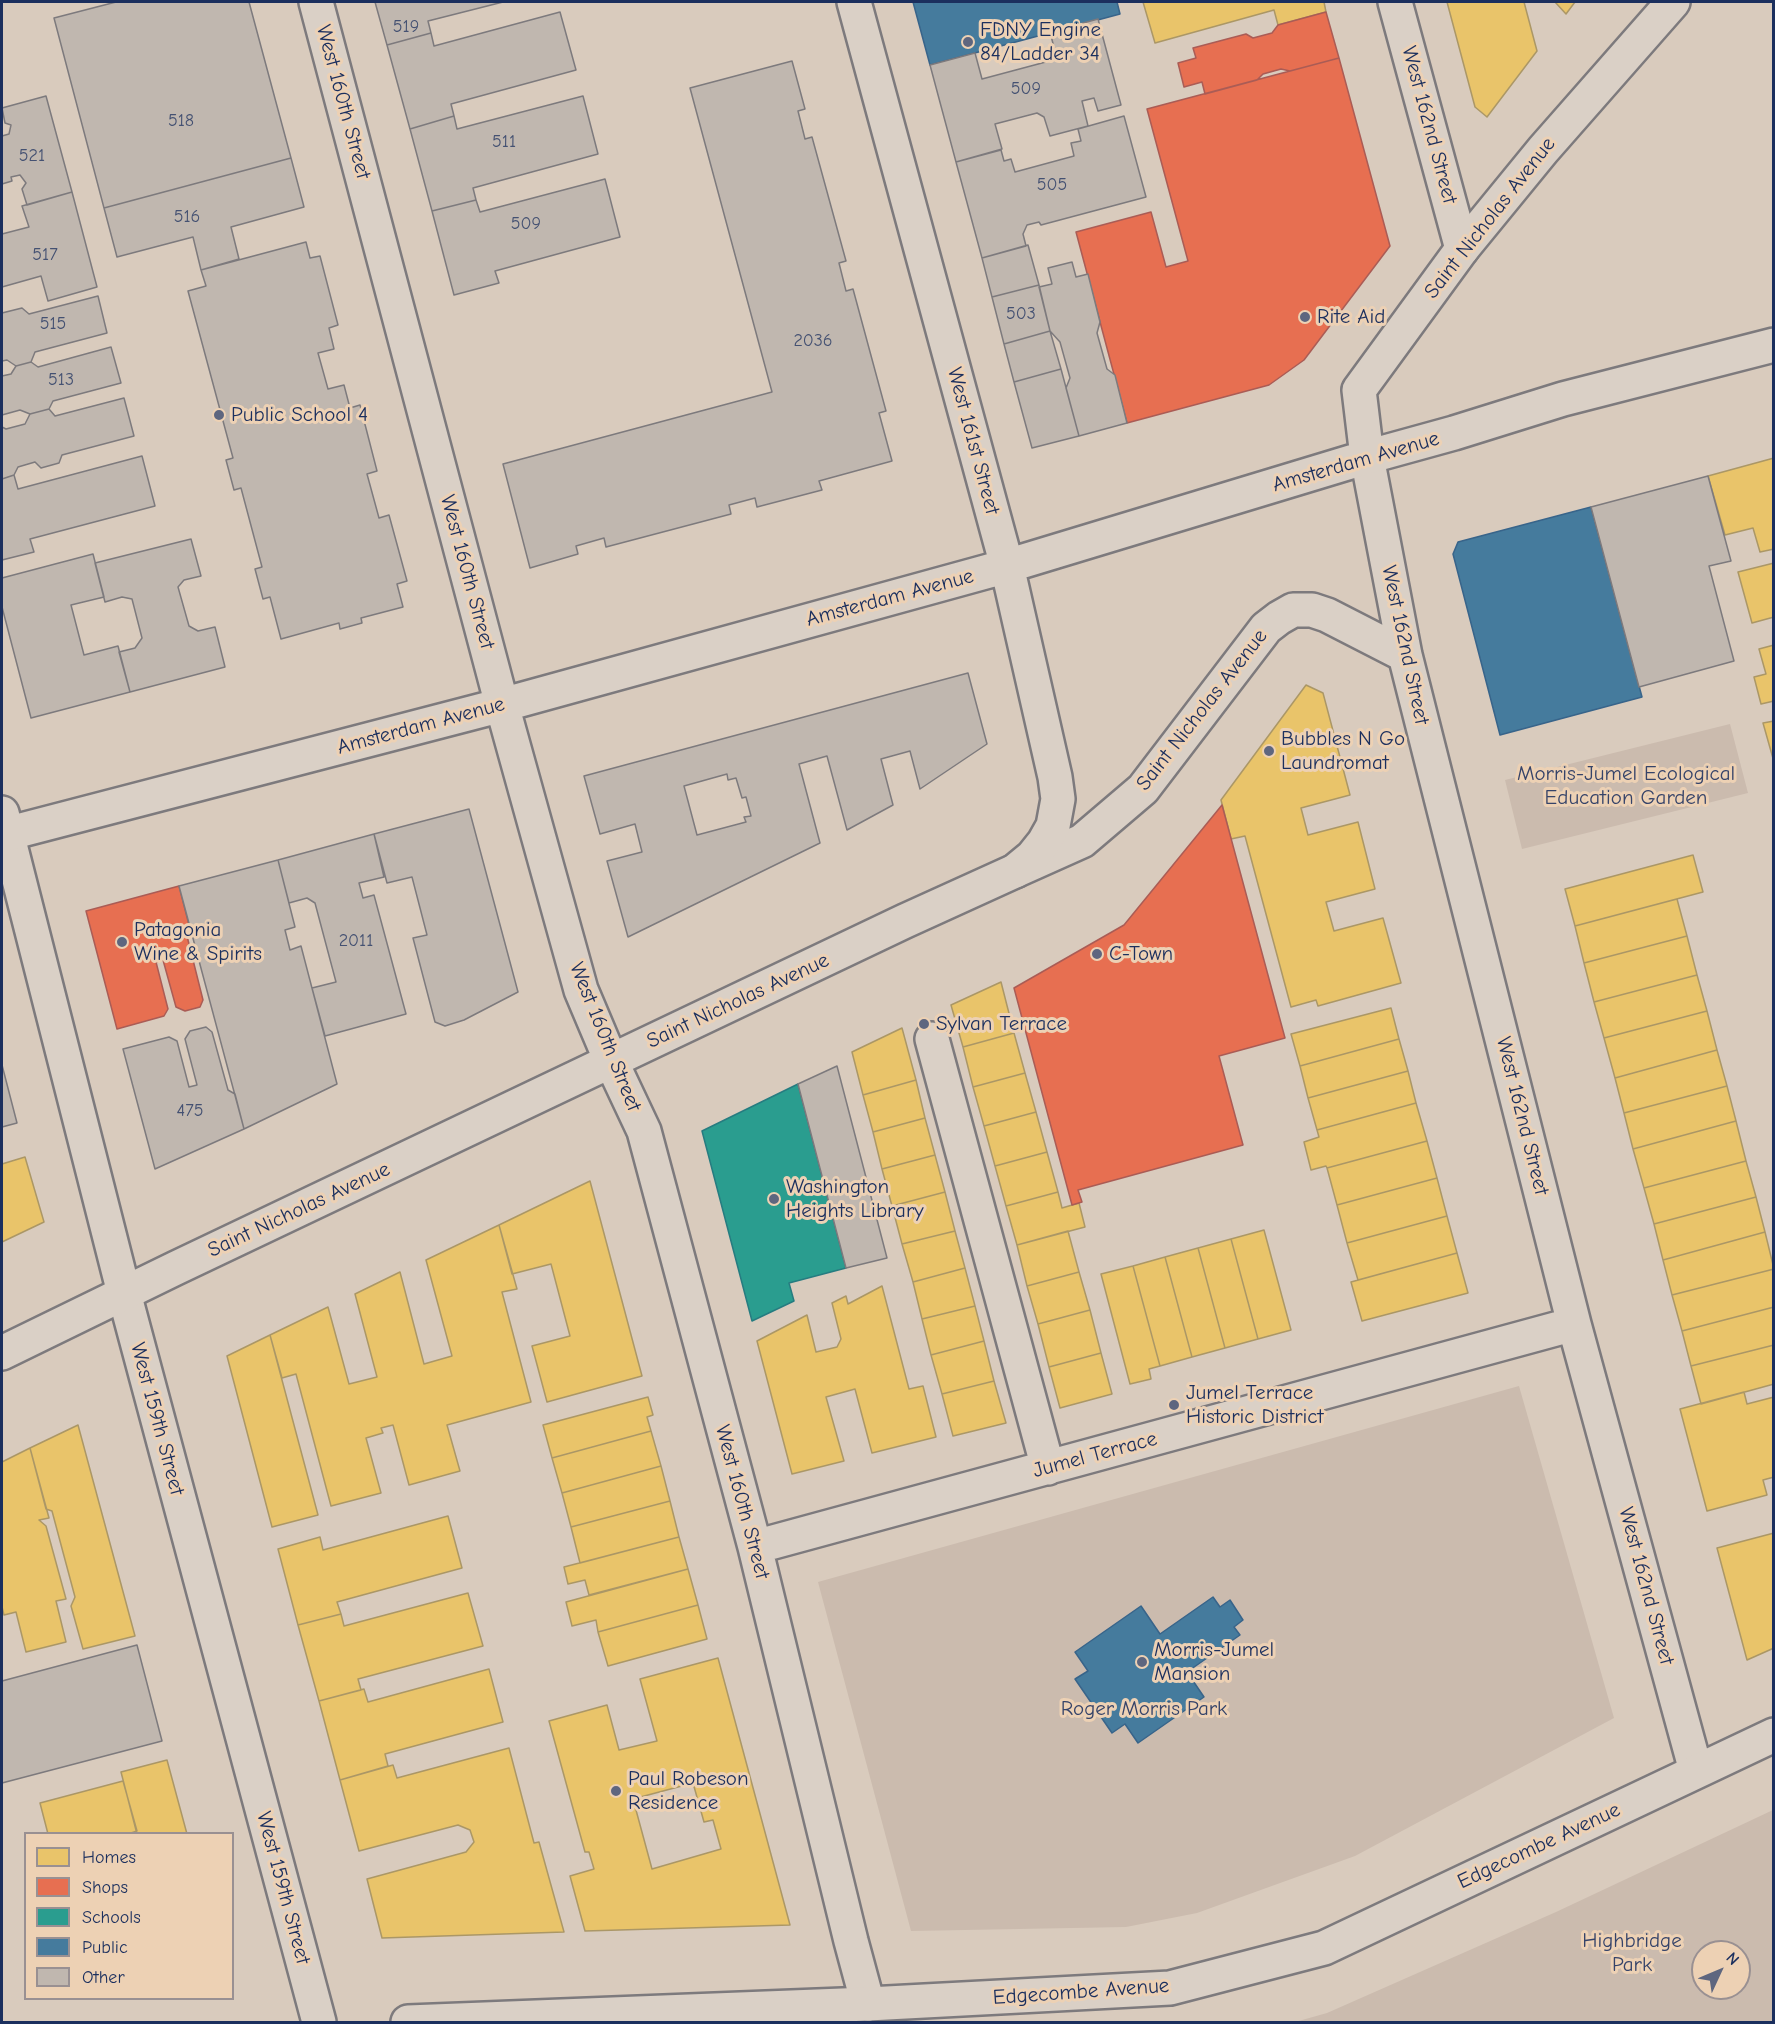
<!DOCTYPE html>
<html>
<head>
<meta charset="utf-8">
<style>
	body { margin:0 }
	#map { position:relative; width:1775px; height:2024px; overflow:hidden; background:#d9cbbd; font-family:"Comic Neue",sans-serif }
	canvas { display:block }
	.frame { position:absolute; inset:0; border:3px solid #1b2f5e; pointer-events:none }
	.legend { position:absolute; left:24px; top:1832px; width:210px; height:168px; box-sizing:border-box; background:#edd1b4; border:2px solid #999092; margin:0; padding:8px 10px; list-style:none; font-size:18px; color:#1b2f5e }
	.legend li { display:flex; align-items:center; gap:12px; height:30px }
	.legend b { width:30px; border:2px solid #999092 }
	.north { position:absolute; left:1691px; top:1940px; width:60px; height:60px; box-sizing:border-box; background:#edd1b4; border:2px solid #999092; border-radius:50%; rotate:46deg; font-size:16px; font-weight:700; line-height:24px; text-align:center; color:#1b2f5e }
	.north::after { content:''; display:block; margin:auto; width:21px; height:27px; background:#5e667f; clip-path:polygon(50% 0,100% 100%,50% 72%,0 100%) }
</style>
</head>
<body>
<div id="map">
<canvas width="1775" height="2024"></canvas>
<div class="frame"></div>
<ul class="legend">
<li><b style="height:16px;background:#e9c46a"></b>Homes</li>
<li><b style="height:16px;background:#e76f51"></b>Shops</li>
<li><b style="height:16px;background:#2a9d8f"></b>Schools</li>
<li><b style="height:16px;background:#457b9d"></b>Public</li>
<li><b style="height:16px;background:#c0b7af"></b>Other</li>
</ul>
<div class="north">N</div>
</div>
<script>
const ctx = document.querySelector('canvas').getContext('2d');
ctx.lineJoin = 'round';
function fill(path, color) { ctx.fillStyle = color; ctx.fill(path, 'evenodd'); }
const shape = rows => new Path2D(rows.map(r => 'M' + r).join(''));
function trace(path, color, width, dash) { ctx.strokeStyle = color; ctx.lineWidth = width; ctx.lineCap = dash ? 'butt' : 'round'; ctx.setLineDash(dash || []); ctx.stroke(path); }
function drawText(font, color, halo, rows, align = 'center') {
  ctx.font = font + ' "Comic Neue",sans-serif'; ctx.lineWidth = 6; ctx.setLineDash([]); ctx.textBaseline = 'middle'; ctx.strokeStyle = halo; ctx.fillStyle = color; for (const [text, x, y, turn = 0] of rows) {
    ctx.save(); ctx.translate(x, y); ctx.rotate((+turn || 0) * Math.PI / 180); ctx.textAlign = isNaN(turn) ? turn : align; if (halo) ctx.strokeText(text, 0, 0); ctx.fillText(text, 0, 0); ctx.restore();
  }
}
fill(shape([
	[1730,724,1748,793,1522,849,1505,780],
	[1519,1386,1614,1718,1355,1856,1197,1913,1126,1927,911,1931,818,1582],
	[1773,1810,1773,2022,1295,2022,1327,2013,1556,1912],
	[1703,1952,1739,1952,1739,1988,1703,1988]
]), '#cbbbae');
const homes = shape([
	[1143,2,1324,2,1326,12,1278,25,1274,10,1155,43,1143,2],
	[1447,2,1524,2,1537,51,1487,117,1475,107,1447,2],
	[1555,2,1575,2,1566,14,1555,2],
	[1774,458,1774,549,1760,552,1753,528,1725,535,1708,476,1774,458],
	[1774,563,1774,617,1752,623,1738,572,1774,563],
	[1774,645,1774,701,1761,704,1754,677,1766,674,1759,649,1774,645],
	[1306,685,1323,693,1350,795,1301,808,1308,835,1358,822,1375,889,1326,902,1334,931,1383,918,1401,983,1318,1006,1316,1000,1291,1007,1245,836,1231,839,1221,800,1306,685],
	[1774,721,1774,762,1763,723,1774,721],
	[1693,855,1703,892,1575,926,1565,889,1693,855],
	[1677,899,1687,936,1584,963,1575,926,1677,899],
	[1687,936,1697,975,1594,1002,1584,963,1687,936],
	[1697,975,1707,1011,1604,1038,1594,1002,1697,975],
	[1001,982,1014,1033,963,1047,951,1005,1001,982],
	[1391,1008,1399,1039,1300,1066,1291,1034,1391,1008],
	[1707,1011,1717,1050,1615,1078,1604,1038,1707,1011],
	[902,1028,916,1080,863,1095,852,1052,902,1028],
	[1014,1033,1025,1073,973,1087,963,1047,1014,1033],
	[1399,1039,1408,1071,1308,1098,1300,1066,1399,1039],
	[1717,1050,1727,1086,1624,1113,1615,1078,1717,1050],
	[1408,1071,1416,1103,1317,1130,1308,1098,1408,1071],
	[1025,1073,1036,1112,984,1126,973,1087,1025,1073],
	[916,1080,925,1118,873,1132,863,1095,916,1080],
	[1727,1086,1736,1121,1633,1149,1624,1113,1727,1086],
	[1416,1103,1427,1141,1327,1168,1326,1166,1311,1170,1304,1142,1319,1137,1317,1130,1416,1103],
	[1036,1112,1047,1152,995,1166,984,1126,1036,1112],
	[925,1118,935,1155,882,1169,873,1132,925,1118],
	[1736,1121,1746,1161,1644,1188,1633,1149,1736,1121],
	[1427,1141,1437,1178,1337,1205,1327,1168,1427,1141],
	[1047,1152,1058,1192,1006,1206,995,1166,1047,1152],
	[935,1155,945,1192,892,1206,882,1169,935,1155],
	[25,1157,44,1222,2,1242,2,1164,25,1157],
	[1746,1161,1756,1197,1654,1224,1644,1188,1746,1161],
	[1437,1178,1447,1216,1347,1243,1337,1205,1437,1178],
	[590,1181,642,1376,547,1402,532,1346,570,1336,551,1264,512,1274,499,1225,590,1181],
	[945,1192,955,1231,902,1244,892,1206,945,1192],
	[1058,1192,1062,1208,1079,1203,1085,1227,1017,1245,1006,1206,1058,1192],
	[1756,1197,1765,1232,1663,1260,1654,1224,1756,1197],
	[1447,1216,1457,1253,1358,1280,1347,1243,1447,1216],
	[499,1225,517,1289,502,1292,531,1402,447,1425,460,1471,409,1485,393,1425,381,1428,383,1433,366,1438,381,1493,331,1506,296,1374,282,1378,270,1335,328,1307,349,1384,377,1377,355,1294,400,1272,424,1364,452,1356,426,1260,499,1225],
	[1264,1230,1291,1330,1258,1339,1231,1239,1264,1230],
	[955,1231,965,1268,913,1282,902,1244,955,1231],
	[1068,1231,1079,1272,1027,1286,1017,1245,1068,1231],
	[1765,1232,1774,1269,1672,1295,1663,1260,1765,1232],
	[1231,1239,1258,1339,1225,1348,1198,1248,1231,1239],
	[1198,1248,1225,1348,1192,1357,1165,1257,1198,1248],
	[1457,1253,1468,1293,1362,1321,1351,1282,1457,1253],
	[1165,1257,1192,1357,1160,1366,1133,1266,1165,1257],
	[1133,1266,1160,1366,1149,1369,1151,1379,1130,1384,1101,1274,1133,1266],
	[965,1268,975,1306,922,1319,913,1282,965,1268],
	[1774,1269,1774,1307,1682,1331,1672,1295,1774,1269],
	[1079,1272,1090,1310,1038,1324,1027,1286,1079,1272],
	[882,1286,909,1389,923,1386,936,1437,872,1453,855,1389,826,1397,844,1461,792,1474,757,1341,807,1315,816,1352,837,1347,841,1339,832,1303,846,1296,848,1304,882,1286],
	[975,1306,984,1341,931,1355,922,1319,975,1306],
	[1774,1307,1774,1345,1691,1366,1682,1331,1774,1307],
	[1090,1310,1101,1353,1049,1367,1038,1324,1090,1310],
	[270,1335,318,1515,272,1527,227,1356,270,1335],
	[984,1341,994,1381,942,1394,931,1355,984,1341],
	[1774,1345,1774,1384,1701,1404,1691,1366,1774,1345],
	[1101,1353,1112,1394,1060,1408,1049,1367,1101,1353],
	[994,1381,1006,1423,953,1436,942,1394,994,1381],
	[1744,1392,1747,1404,1774,1397,1774,1477,1763,1480,1767,1495,1707,1511,1680,1409,1744,1392],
	[648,1397,653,1415,647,1417,651,1431,552,1458,543,1425,648,1397],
	[78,1425,135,1636,83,1649,71,1606,75,1597,64,1556,52,1511,46,1509,30,1448,78,1425],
	[651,1431,661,1466,562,1493,552,1458,651,1431],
	[30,1448,49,1518,39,1520,46,1526,66,1599,56,1601,66,1642,26,1652,16,1612,4,1615,2,1607,2,1462,30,1448],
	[661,1466,670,1501,571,1527,562,1493,661,1466],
	[670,1501,679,1537,580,1563,571,1527,670,1501],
	[448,1516,462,1568,337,1602,341,1614,298,1625,278,1549,320,1537,323,1550,448,1516],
	[1774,1533,1774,1648,1747,1660,1717,1548,1774,1533],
	[679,1537,688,1569,589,1595,585,1580,568,1584,564,1567,679,1537],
	[688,1569,698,1605,598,1632,596,1620,572,1626,566,1602,688,1569],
	[468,1593,483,1646,358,1679,361,1690,319,1701,298,1625,341,1614,344,1626,468,1593],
	[698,1605,707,1639,608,1666,598,1632,698,1605],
	[718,1658,790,1925,585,1931,570,1876,594,1869,589,1852,585,1852,549,1721,607,1705,619,1750,657,1741,640,1679,718,1658],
	[693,1783,704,1822,713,1820,721,1849,652,1869,633,1799,693,1783],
	[489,1669,503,1722,385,1754,388,1766,340,1780,319,1701,364,1689,368,1702,489,1669],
	[509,1748,534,1843,539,1842,564,1932,382,1938,367,1879,466,1852,474,1842,470,1830,458,1825,359,1851,340,1780,393,1765,397,1778,509,1748],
	[167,1760,187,1834,137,1834,121,1772,167,1760],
	[123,1781,137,1831,128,1834,48,1834,40,1803,123,1781]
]);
fill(homes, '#e9c46a');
trace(homes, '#ab9766', 1.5);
const shops = shape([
	[1326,12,1339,58,1290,71,1281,69,1263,74,1257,80,1205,94,1202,82,1184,87,1178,63,1196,58,1193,48,1246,34,1253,38,1272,33,1278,25,1326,12],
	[1339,58,1390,246,1304,360,1269,385,1127,423,1076,232,1151,212,1166,267,1188,261,1147,109,1339,58],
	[1222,805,1285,1038,1219,1056,1243,1145,1078,1190,1082,1202,1072,1205,1014,988,1124,925,1222,805],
	[179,886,189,925,186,932,203,1000,200,1007,185,1011,176,1007,163,960,156,962,168,1009,164,1016,117,1029,86,911,179,886]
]);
fill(shops, '#e76f51');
trace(shops, '#aa5c55', 1.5);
const schools = shape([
	[798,1084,846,1268,789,1283,794,1301,752,1321,702,1131,798,1084]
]);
fill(schools, '#2a9d8f');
trace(schools, '#267c80', 1.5);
const public = shape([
	[913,2,1117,2,1120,14,930,65,913,2],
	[1591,507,1642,697,1500,735,1453,554,1458,542,1591,507],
	[1213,1597,1220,1607,1230,1600,1243,1620,1234,1627,1240,1635,1187,1672,1204,1697,1138,1743,1125,1724,1112,1733,1075,1679,1088,1671,1075,1652,1141,1606,1160,1634,1213,1597]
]);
fill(public, '#457b9d');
trace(public, '#38648a', 1.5);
const building = shape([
	[116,2,249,2,291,158,104,208,54,18,116,2],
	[375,2,503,2,428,21,431,33,387,45,375,2],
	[560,12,576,70,451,104,454,116,410,129,387,45,431,33,434,46,560,12],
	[1098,19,1121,105,1098,111,1094,98,1082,101,1088,126,1050,136,1044,117,1037,113,995,124,1002,149,956,162,930,65,975,53,982,79,1057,59,1050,32,1098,19],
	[792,61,805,109,798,111,805,139,812,137,846,261,839,263,846,291,853,289,886,411,879,413,892,461,819,481,822,490,757,507,755,498,729,505,731,514,606,547,604,538,576,546,578,554,530,568,503,464,772,392,690,88,792,61],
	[46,96,72,192,27,205,22,189,26,183,20,175,11,177,12,181,2,184,2,136,9,134,11,125,5,123,2,108,46,96],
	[583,96,598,154,473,188,476,200,432,211,410,129,454,116,457,129,583,96],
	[1124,116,1146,197,1041,225,1039,222,1027,225,1023,234,1026,246,982,258,956,162,1001,150,1004,161,1011,159,1015,172,1074,156,1071,143,1081,141,1078,129,1124,116],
	[291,158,304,207,231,227,239,259,201,270,193,237,117,257,104,208,291,158],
	[605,179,620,237,495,271,499,283,454,295,432,211,476,200,480,212,605,179],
	[72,192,97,287,48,301,41,276,2,287,2,234,29,227,22,206,72,192],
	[306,242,310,258,320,256,338,325,329,328,334,349,318,353,328,389,344,385,350,408,360,405,377,471,367,474,379,518,389,515,407,581,397,584,403,607,361,618,362,623,340,629,339,623,281,639,270,597,263,599,255,569,262,567,241,488,234,490,226,460,233,458,188,291,206,286,201,270,306,242],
	[1028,245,1039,285,992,297,982,258,1028,245],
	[1072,262,1076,277,1088,274,1100,322,1097,333,1107,369,1115,375,1127,423,1079,436,1066,388,1070,378,1060,342,1050,331,1039,287,1052,284,1048,268,1072,262],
	[1039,285,1050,331,1004,344,992,297,1039,285],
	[98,296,107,333,35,352,31,362,16,366,7,360,2,361,2,313,22,308,29,314,98,296],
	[1050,331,1061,369,1014,382,1004,344,1050,331],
	[111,347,121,383,53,401,49,409,30,414,20,410,2,415,2,376,11,374,16,366,31,362,38,367,111,347],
	[1061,369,1079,436,1032,448,1014,382,1061,369],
	[124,398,134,436,62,455,59,463,41,468,35,462,18,467,14,475,2,479,2,427,6,429,25,424,30,414,49,409,55,416,124,398],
	[142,456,155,506,30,539,34,552,2,560,2,479,14,475,18,489,142,456],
	[1708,476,1731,561,1709,566,1734,661,1639,687,1591,507,1708,476],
	[191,539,201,576,184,580,178,587,189,626,198,631,215,627,225,667,130,692,119,652,135,648,142,638,132,599,122,597,105,602,95,563,191,539],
	[93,554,104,597,71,605,84,655,118,646,130,692,31,718,2,607,2,578,93,554],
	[968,673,987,744,920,789,910,751,881,759,893,805,847,830,827,756,799,764,820,843,628,937,607,861,642,852,635,824,600,834,584,776,968,673],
	[727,774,728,780,736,778,742,798,746,797,751,816,744,817,746,822,697,835,684,786,727,774],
	[469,809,518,992,464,1020,445,1026,435,1022,413,938,427,935,412,877,387,883,374,834,469,809],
	[374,834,384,877,359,883,363,898,374,895,406,1014,325,1036,312,988,336,982,315,903,307,898,289,903,278,860,374,834],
	[278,860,295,927,285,930,290,950,301,946,337,1084,244,1129,179,886,278,860],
	[206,1027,212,1032,228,1090,235,1094,244,1129,155,1169,123,1049,169,1037,177,1041,189,1087,197,1085,185,1039,190,1031,206,1027],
	[2,1065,17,1123,2,1127,2,1065],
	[837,1066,887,1258,846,1268,798,1084,837,1066],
	[137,1645,162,1741,2,1783,2,1681,137,1645]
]);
fill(building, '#c0b7af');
trace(building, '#7d7a7d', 1.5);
const minor = shape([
	[316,2,502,705],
	[854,2,1007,566],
	[1395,2,1462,249],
	[1367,457,1405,655,1574,1324,1696,1771],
	[2,813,124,1293,319,2022],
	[1015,871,1082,841,1143,789,1266,628,1279,618,1293,610,1312,610,1327,615,1405,655],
	[932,1039,1048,1468],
	[611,1061,644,1131,755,1547,851,1941,868,2004],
	[755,1547,1574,1324]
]);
const tertiary = shape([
	[408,2022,868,2004,1170,1988,1324,1948,1774,1735]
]);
const secondary = shape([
	[1367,457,1359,390,1462,249,1543,150,1673,2],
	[502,705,581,990,611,1061],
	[2,835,502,705,1007,566,1367,457,1454,433,1563,399,1774,345],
	[2,1353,176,1268,905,921,1015,871,1032,857,1044,842,1053,826,1058,799,1055,777,1007,566]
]);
trace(minor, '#7d7a7d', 38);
trace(tertiary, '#7d7a7d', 38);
trace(secondary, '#7d7a7d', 38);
trace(minor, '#dad0c6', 33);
trace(tertiary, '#dad0c6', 33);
trace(secondary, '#dad0c6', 33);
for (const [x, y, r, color] of [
	[968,42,6,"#5e667f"],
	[1305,317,6,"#5e667f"],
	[219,415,6,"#5e667f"],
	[1269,751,6,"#5e667f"],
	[122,942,6,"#5e667f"],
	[1097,954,6,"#5e667f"],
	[924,1024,6,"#5e667f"],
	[774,1199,6,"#5e667f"],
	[1174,1405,6,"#5e667f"],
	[1142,1662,6,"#5e667f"],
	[616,1791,6,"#5e667f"]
]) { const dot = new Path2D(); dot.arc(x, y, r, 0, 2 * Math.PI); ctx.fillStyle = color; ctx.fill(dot); trace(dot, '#edd1b4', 2); }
drawText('18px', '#445172', null, [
	["519",406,27],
	["509",1026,89],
	["518",181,121],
	["511",504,142],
	["521",32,156],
	["505",1052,185],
	["516",187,217],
	["509",526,224],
	["517",45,255],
	["503",1021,314],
	["515",53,324],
	["2036",813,341],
	["513",61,380],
	["2011",356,941],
	["475",190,1111]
]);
drawText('21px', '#1b2f5e', '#edd1b4', [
	["FDNY Engine",980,30],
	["84/Ladder 34",980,54],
	["Rite Aid",1317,317],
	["Public School 4",231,415],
	["Bubbles N Go",1281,739],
	["Laundromat",1281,763],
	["Patagonia",134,930],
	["Wine & Spirits",134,954],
	["C-Town",1109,954],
	["Sylvan Terrace",936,1024],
	["Washington",786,1187],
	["Heights Library",786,1211],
	["Jumel Terrace",1186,1393],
	["Historic District",1186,1417],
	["Morris-Jumel",1154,1650],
	["Mansion",1154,1674],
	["Paul Robeson",628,1779],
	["Residence",628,1803]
], 'left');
drawText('21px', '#1b2f5e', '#edd1b4', [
	["West 160th Street",343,102,75],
	["West 162nd Street",1429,125,75],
	["Saint Nicholas Avenue",1490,218,-52],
	["West 161st Street",973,441,75],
	["Amsterdam Avenue",1356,462,-16],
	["West 160th Street",467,572,75],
	["Amsterdam Avenue",890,598,-15],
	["West 162nd Street",1405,645,78],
	["Saint Nicholas Avenue",1202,710,-52],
	["Amsterdam Avenue",421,726,-15],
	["Saint Nicholas Avenue",738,1001,-25],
	["West 160th Street",605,1037,68],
	["West 162nd Street",1522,1116,76],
	["Saint Nicholas Avenue",299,1210,-25],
	["West 159th Street",157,1419,75],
	["Jumel Terrace",1095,1455,-15],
	["West 160th Street",742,1502,75],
	["West 162nd Street",1646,1586,75],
	["Edgecombe Avenue",1539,1846,-25],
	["West 159th Street",283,1888,75],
	["Edgecombe Avenue",1081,1992,-4]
]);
drawText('21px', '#354369', '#edd1b4', [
	["Morris-Jumel Ecological",1626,774],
	["Education Garden",1626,798],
	["Roger Morris Park",1144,1709],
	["Highbridge",1632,1941],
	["Park",1632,1965]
]);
</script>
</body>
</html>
